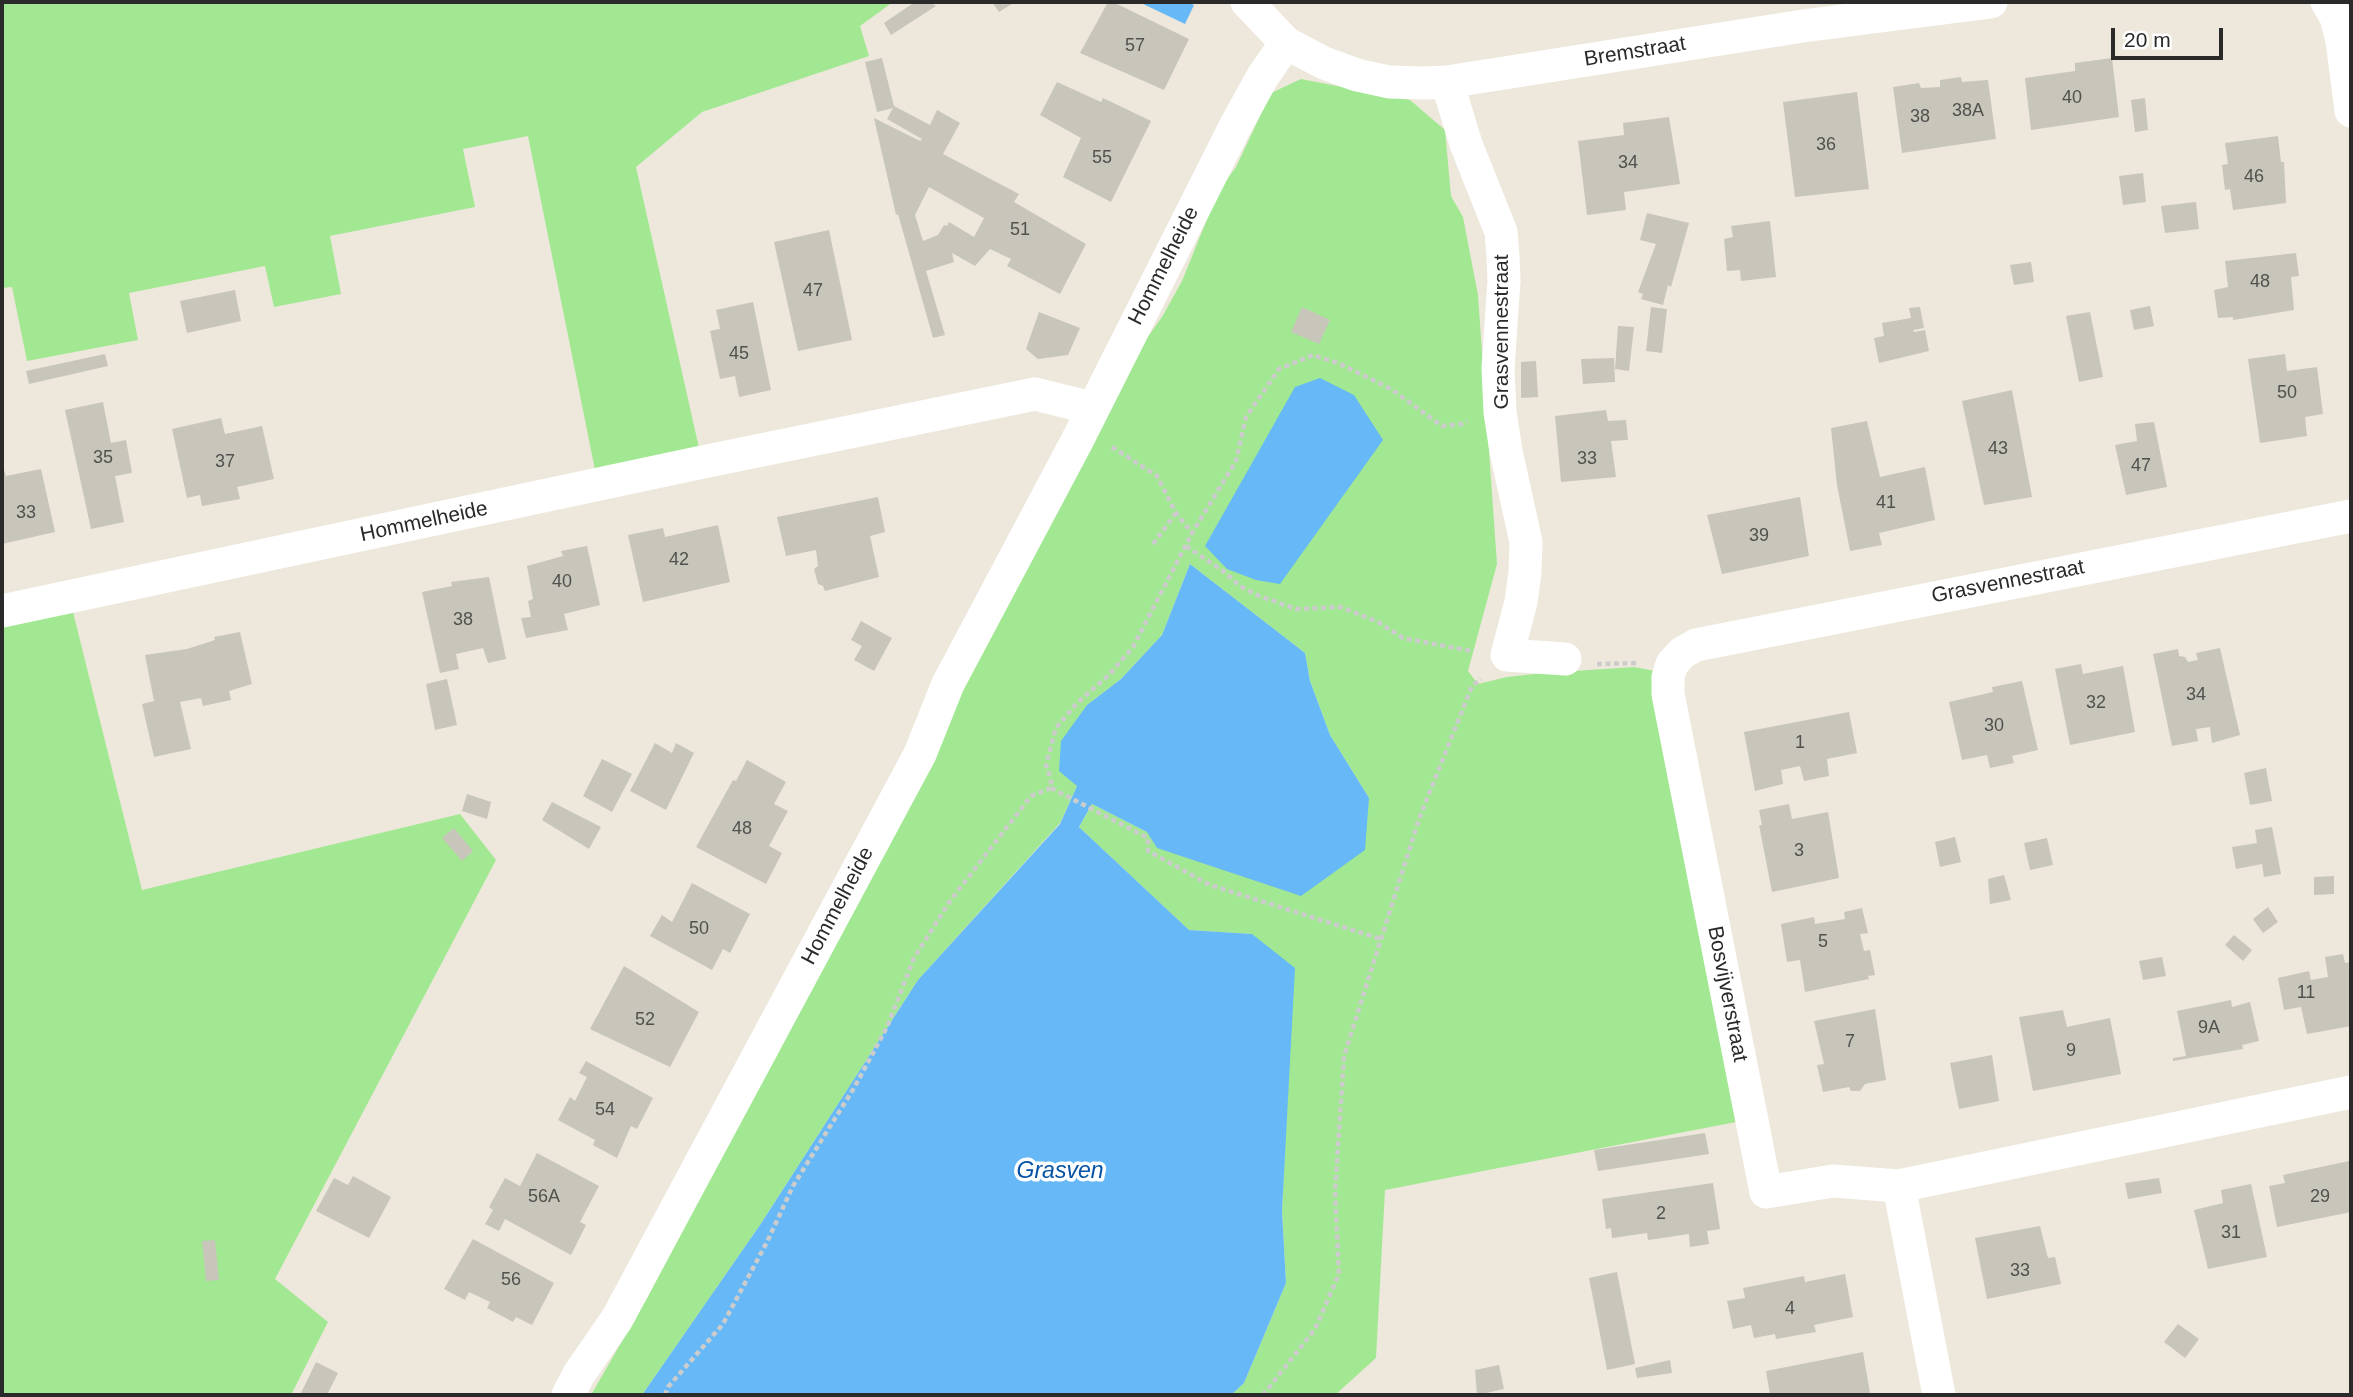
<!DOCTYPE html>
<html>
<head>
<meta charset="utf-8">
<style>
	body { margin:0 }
	#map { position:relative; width:2353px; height:1397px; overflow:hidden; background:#ede8db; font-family:Helvetica,sans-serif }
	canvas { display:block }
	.frame { position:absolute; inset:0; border:4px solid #2a2a2a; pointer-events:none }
	.scale { position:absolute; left:2111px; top:28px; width:112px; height:32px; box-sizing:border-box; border:4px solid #2a2a2a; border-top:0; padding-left:9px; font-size:21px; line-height:24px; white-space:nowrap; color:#2a2a2a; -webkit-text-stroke:5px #fff; paint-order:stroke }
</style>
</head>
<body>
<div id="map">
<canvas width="2353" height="1397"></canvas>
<div class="frame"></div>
<div class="scale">20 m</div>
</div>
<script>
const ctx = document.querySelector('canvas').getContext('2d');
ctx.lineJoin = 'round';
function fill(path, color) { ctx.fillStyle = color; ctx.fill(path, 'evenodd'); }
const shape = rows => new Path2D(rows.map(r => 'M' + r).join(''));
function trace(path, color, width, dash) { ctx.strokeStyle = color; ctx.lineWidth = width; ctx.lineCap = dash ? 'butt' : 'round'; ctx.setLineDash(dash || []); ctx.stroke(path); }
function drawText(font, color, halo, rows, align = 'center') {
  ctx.font = font + ' Helvetica,sans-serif'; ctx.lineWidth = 7; ctx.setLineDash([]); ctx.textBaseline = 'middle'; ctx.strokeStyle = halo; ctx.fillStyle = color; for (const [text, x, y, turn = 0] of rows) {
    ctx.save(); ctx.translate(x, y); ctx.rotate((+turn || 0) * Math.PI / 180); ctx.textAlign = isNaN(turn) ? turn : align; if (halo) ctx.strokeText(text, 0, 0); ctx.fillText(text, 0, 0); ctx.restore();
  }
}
fill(shape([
	[2,2,893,2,860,26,869,56,702,112,636,167,699,448,595,470,528,136,463,149,475,207,330,236,341,294,274,307,265,266,129,293,138,340,27,361,12,287,2,288],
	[1301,79,1410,100,1445,130,1451,196,1463,217,1478,295,1497,564,1468,671,1478,684,1507,677,1544,673,1634,667,1655,671,1736,1122,1385,1190,1376,1358,1335,1395,1231,1395,1244,1383,1286,1283,1282,1211,1286,1115,1252,934,1189,930,1079,827,1092,804,1147,832,1369,798,1330,735,1310,681,1305,653,1190,564,1162,635,1121,679,1087,705,1077,786,1060,823,918,980,760,1225,642,1395,591,1395,647,1298,938,744,951,709,1132,359,1162,317,1182,281,1218,192,1236,167,1271,93],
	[73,612,142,890,460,814,496,860,275,1279,328,1322,291,1395,2,1395,2,626]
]), '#a2e893');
fill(shape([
	[1139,2,1187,2,1194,5,1185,24],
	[1320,378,1354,395,1383,440,1280,584,1256,580,1227,569,1205,546,1295,387],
	[1190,564,1305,653,1310,681,1330,735,1369,798,1365,850,1301,896,1157,848,1147,832,1092,804,1079,827,1189,930,1252,934,1295,968,1282,1211,1286,1283,1244,1383,1231,1395,642,1395,760,1225,918,980,1060,824,1077,786,1059,771,1061,741,1087,705,1121,679,1162,635]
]), '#66b8f7');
fill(shape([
	[915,2,930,2,936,6,891,35,884,23],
	[992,2,1015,2,999,12],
	[1108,2,1113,2,1189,39,1164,90,1080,53],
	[882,58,894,106,930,125,937,110,960,123,943,154,1019,194,1014,202,1086,244,1060,294,1007,266,1011,259,990,249,975,266,952,253,954,262,926,271,945,335,933,338,898,214,896,215,874,118,920,141,922,139,887,119,893,108,877,112,865,62],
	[929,187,984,218,974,237,949,222,947,226,944,225,938,235,923,241,915,215],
	[2112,58,2119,117,2031,130,2025,78,2075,71,2075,63],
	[1961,77,1962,82,1988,80,1996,139,1902,153,1893,87,1919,83,1921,88,1940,87,1940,80],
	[1057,82,1101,102,1103,98,1151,121,1111,202,1063,177,1081,138,1040,115],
	[1857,92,1869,189,1795,197,1783,102],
	[2145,98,2148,130,2135,132,2131,100],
	[1669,117,1680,184,1624,192,1626,210,1587,215,1578,141,1624,135,1623,123],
	[2278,136,2281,162,2284,162,2286,203,2233,210,2230,189,2225,190,2222,165,2228,164,2225,143],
	[2143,173,2146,202,2123,205,2119,176],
	[2196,202,2199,229,2165,233,2161,206],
	[1647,213,1689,223,1671,287,1668,285,1663,305,1641,299,1643,294,1638,292,1656,244,1640,240],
	[1770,221,1776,277,1741,281,1740,270,1727,271,1724,239,1733,237,1731,226],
	[829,230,852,340,798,351,774,242],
	[2296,253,2299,276,2291,277,2294,310,2233,320,2233,317,2218,318,2214,290,2228,287,2225,261],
	[2031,262,2034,282,2014,285,2010,265],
	[235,290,241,321,187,333,180,301],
	[753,302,771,390,739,397,735,376,720,379,710,331,720,329,716,310],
	[2150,306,2154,326,2134,330,2130,310],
	[1302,307,1330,320,1319,344,1291,332],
	[1651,307,1667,309,1662,353,1646,351],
	[1920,307,1924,328,1913,330,1914,332,1925,330,1929,351,1879,363,1874,338,1884,336,1882,323,1911,318,1909,308],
	[1039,312,1080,328,1068,355,1038,359,1026,349],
	[2090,312,2103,377,2079,382,2066,316],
	[1618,326,1634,327,1629,371,1615,369],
	[105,354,108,366,29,384,26,371],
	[2285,354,2287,371,2317,367,2323,414,2305,417,2307,436,2260,443,2248,359],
	[1614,358,1615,382,1583,384,1581,359],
	[1536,361,1538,397,1521,398,1521,362],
	[2012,390,2032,497,1984,505,1962,401],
	[103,402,111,443,126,440,132,473,115,476,124,522,91,529,65,410],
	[1606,410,1608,421,1626,420,1628,440,1611,441,1616,477,1561,482,1555,416],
	[221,418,225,434,262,426,274,479,237,487,240,499,202,506,200,495,187,498,172,429],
	[1867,421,1880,477,1925,467,1935,520,1879,533,1882,545,1850,551,1837,485,1831,428],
	[2154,422,2167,487,2126,495,2115,445,2137,441,2135,424],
	[41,469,55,532,2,544,2,471,4,470,6,476],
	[878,497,885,532,870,536,879,577,825,591,823,586,818,584,814,569,818,566,816,550,786,556,777,517],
	[1800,497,1809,556,1722,574,1707,515],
	[718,525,730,582,643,602,628,535,663,528,665,537],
	[587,546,600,605,564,614,568,630,526,638,521,618,531,617,528,601,533,599,527,566,563,556,561,551],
	[489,577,506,659,488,663,483,648,456,654,459,669,440,673,422,592,452,586,451,582],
	[861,621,892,638,874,671,854,660,862,646,851,640],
	[240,632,252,684,229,691,231,700,203,706,201,698,180,702,191,749,154,757,142,704,154,701,145,655,187,649,215,640,214,637],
	[2220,648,2240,735,2212,743,2210,727,2196,729,2198,741,2172,746,2153,654,2178,649,2179,656,2185,657,2188,662,2198,660,2196,653],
	[2081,664,2083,674,2123,666,2135,732,2070,745,2055,669],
	[447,679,457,725,435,730,426,684],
	[2022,681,2038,750,2012,756,2014,763,1990,768,1987,755,1962,760,1949,702,1993,692,1992,687],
	[1849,712,1857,753,1827,759,1829,776,1804,781,1800,766,1781,770,1783,784,1755,791,1744,732],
	[655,743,672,753,676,743,694,753,666,810,630,791],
	[602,759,632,774,612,812,583,796],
	[747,760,786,782,774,804,788,811,769,846,782,853,766,884,696,847,733,780,736,781],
	[2266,768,2272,801,2250,805,2244,773],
	[467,794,491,802,487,819,462,811],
	[552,802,601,827,589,849,542,820],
	[1789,804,1792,819,1828,812,1839,878,1772,892,1759,825,1762,825,1759,810],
	[2272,827,2281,874,2264,877,2262,864,2236,869,2232,847,2257,843,2255,830],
	[454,828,473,851,462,861,442,838],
	[1955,837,1961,862,1940,867,1935,842],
	[2047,838,2053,865,2030,870,2024,843],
	[2004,875,2011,900,1990,904,1988,879],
	[2334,876,2334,894,2314,895,2314,877],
	[692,883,750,914,730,953,723,949,712,970,650,936,662,915,672,922],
	[2268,907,2278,922,2263,933,2253,919],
	[1862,908,1868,933,1860,934,1864,951,1870,950,1875,975,1868,976,1869,979,1805,992,1800,960,1787,962,1781,924,1814,917,1815,924,1845,919,1844,912],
	[2234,935,2252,950,2243,961,2225,945],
	[2343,954,2345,963,2351,962,2351,1026,2307,1034,2301,1007,2284,1010,2278,978,2309,971,2311,980,2328,977,2325,957],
	[2162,957,2166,976,2143,980,2139,961],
	[624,966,699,1012,670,1067,590,1029],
	[2231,1000,2232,1007,2250,1002,2259,1041,2242,1045,2243,1049,2173,1061,2173,1058,2186,1056,2177,1011],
	[1875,1009,1886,1080,1865,1084,1860,1091,1851,1091,1849,1087,1823,1092,1817,1065,1824,1064,1814,1021],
	[2063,1010,2067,1027,2110,1018,2121,1074,2033,1091,2019,1017],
	[1992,1055,1999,1101,1959,1109,1950,1063],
	[586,1061,653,1098,637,1129,631,1126,617,1158,593,1145,595,1140,558,1120,570,1097,575,1101,587,1077,579,1073],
	[1705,1133,1709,1154,1598,1171,1594,1150],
	[537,1153,599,1186,580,1222,586,1225,571,1255,505,1219,499,1231,485,1224,493,1210,489,1207,505,1178,520,1186],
	[2349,1161,2351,1212,2277,1227,2269,1186,2285,1183,2283,1175],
	[353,1176,391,1197,369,1238,316,1211,334,1178,348,1185],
	[2159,1178,2162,1193,2128,1199,2125,1183],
	[1713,1183,1720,1229,1707,1231,1709,1244,1690,1247,1689,1234,1648,1240,1647,1233,1612,1238,1611,1228,1606,1229,1602,1199],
	[2251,1184,2267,1257,2208,1269,2194,1210,2223,1203,2221,1190],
	[2040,1226,2048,1258,2055,1257,2061,1284,1987,1299,1975,1238],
	[473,1239,554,1283,532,1325,516,1317,513,1322,487,1308,490,1302,469,1292,465,1300,444,1289],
	[215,1240,219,1280,206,1281,202,1241],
	[1617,1272,1635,1364,1607,1370,1589,1278],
	[1845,1274,1853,1317,1814,1325,1816,1332,1776,1339,1775,1334,1754,1338,1751,1325,1733,1329,1727,1301,1745,1298,1743,1288,1804,1276,1805,1282],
	[2178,1324,2199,1339,2185,1358,2164,1342],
	[1863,1352,1870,1393,1863,1395,1770,1395,1766,1371],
	[1670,1360,1672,1373,1637,1378,1635,1368],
	[316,1362,338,1373,327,1395,300,1395],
	[1499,1365,1504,1389,1477,1395,1475,1370]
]), '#c8c5ba');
trace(shape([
	[1112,447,1157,476,1176,513,1192,533,1236,461,1246,417,1279,369,1313,355,1338,363,1391,389,1442,426,1461,424,1467,421],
	[1153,544,1176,513],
	[1186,546,1223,571,1240,586,1257,595,1296,609,1341,607,1378,622,1403,638,1471,651],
	[1597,664,1638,663],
	[1051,788,1148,838,1148,851,1210,885,1381,939],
	[665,1395,668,1387,723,1324,767,1242,793,1186,854,1088,887,1027,914,958,950,901,1031,796,1051,788,1051,780,1046,765,1056,728,1077,703,1109,675,1133,647,1192,533],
	[1263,1395,1315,1329,1339,1274,1335,1192,1344,1056,1419,819,1472,686,1481,679]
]), '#ccc', 4.5, [5, 3.5]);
trace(shape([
	[1247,2,1286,43,1324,63,1357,75,1389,82,1423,83,1447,82,1803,26,1991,2],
	[2327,2,2336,17,2342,41,2351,111],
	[1447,82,1466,144,1501,232,1503,256,1504,281,1498,368,1500,412,1506,451,1526,542,1525,572,1521,602,1507,655,1565,659],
	[2351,516,1696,645,1682,653,1672,664,1668,677,1668,694,1766,1192,1833,1181,1899,1186,2351,1092],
	[2,611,698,463,1035,394,1092,408],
	[1899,1186,1939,1395],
	[568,1395,579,1374,617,1319,920,754,948,684,1077,441,1237,123,1263,76,1286,43]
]), '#fff', 33);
drawText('18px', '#52514e', null, [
	["57",1135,46],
	["40",2072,98],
	["38A",1968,111],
	["38",1920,117],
	["36",1826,145],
	["55",1102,158],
	["34",1628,163],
	["46",2254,177],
	["51",1020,230],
	["48",2260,282],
	["47",813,291],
	["45",739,354],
	["50",2287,393],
	["43",1998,449],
	["35",103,458],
	["33",1587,459],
	["37",225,462],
	["47",2141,466],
	["41",1886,503],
	["33",26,513],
	["39",1759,536],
	["42",679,560],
	["40",562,582],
	["38",463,620],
	["34",2196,695],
	["32",2096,703],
	["30",1994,726],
	["1",1800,743],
	["48",742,829],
	["3",1799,851],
	["50",699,929],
	["5",1823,942],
	["11",2306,993],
	["52",645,1020],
	["9A",2209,1028],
	["7",1850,1042],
	["9",2071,1051],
	["54",605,1110],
	["56A",544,1197],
	["29",2320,1197],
	["2",1661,1214],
	["31",2231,1233],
	["33",2020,1271],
	["56",511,1280],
	["4",1790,1309]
]);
drawText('21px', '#2a2a2a', '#fff', [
	["Bremstraat",1635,52,-9],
	["Hommelheide",1164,266,-63],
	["Grasvennestraat",1502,332,-90],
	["Hommelheide",424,522,-12],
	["Grasvennestraat",2008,582,-11],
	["Hommelheide",838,906,-62],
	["Bosvijverstraat",1727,994,79]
]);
drawText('italic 23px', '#0452a3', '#fff', [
	["Grasven",1060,1172]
]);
</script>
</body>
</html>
